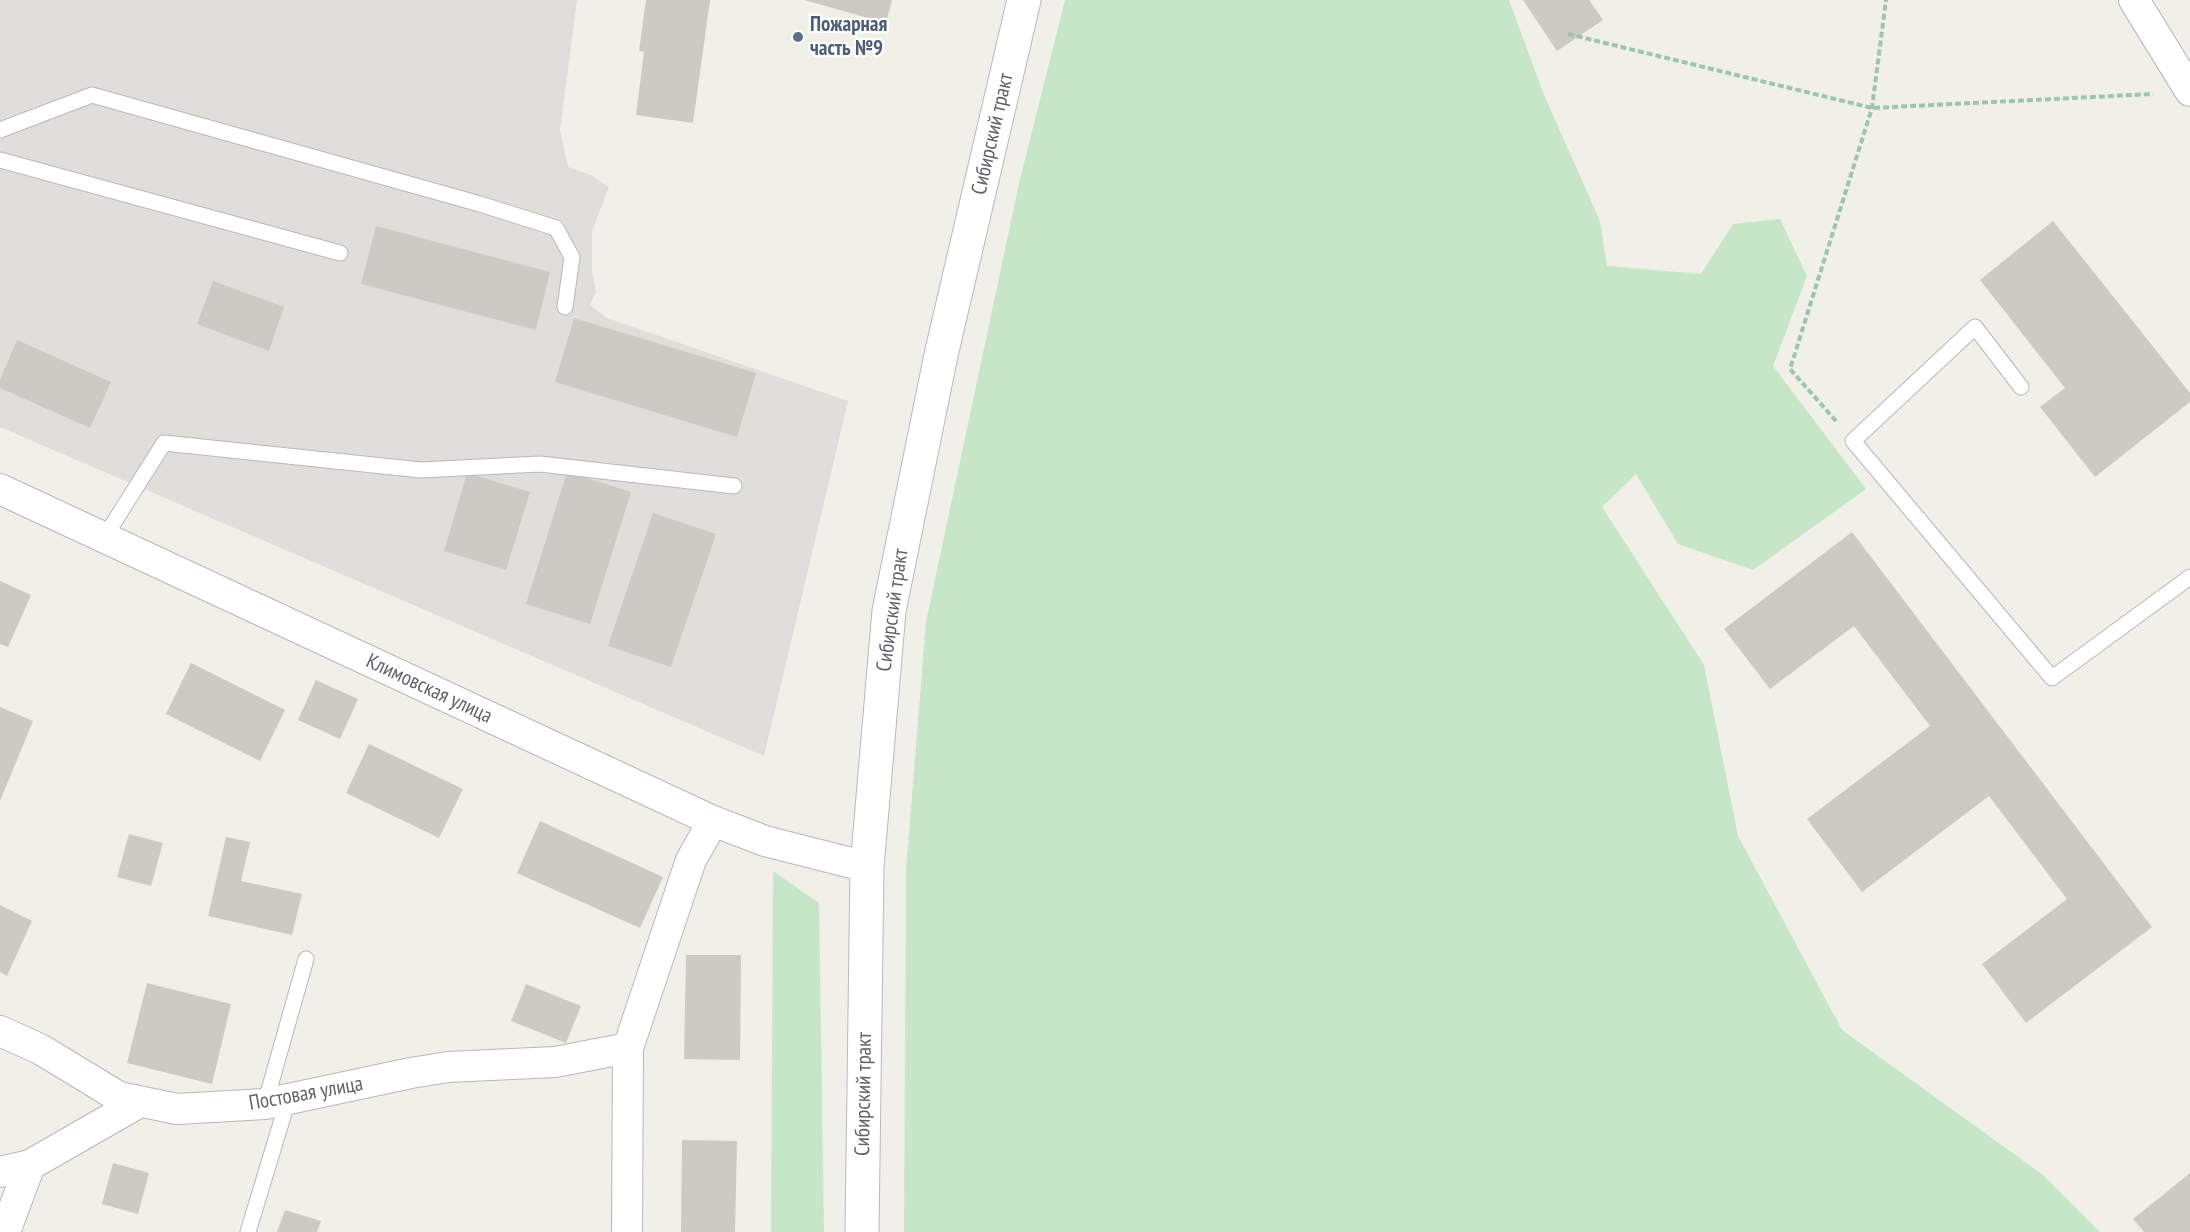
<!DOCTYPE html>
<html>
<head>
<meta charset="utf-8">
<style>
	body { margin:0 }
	canvas { display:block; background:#f0efe8 }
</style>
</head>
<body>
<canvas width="2190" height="1232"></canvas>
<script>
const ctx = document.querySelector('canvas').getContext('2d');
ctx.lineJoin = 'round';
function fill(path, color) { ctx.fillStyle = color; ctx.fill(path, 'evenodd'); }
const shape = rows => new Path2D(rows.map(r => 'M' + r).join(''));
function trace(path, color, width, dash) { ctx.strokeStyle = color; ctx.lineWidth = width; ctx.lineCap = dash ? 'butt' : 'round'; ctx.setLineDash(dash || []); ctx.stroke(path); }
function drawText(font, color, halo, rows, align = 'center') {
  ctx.font = font + ' "PT Sans Narrow",sans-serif'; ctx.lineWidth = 4.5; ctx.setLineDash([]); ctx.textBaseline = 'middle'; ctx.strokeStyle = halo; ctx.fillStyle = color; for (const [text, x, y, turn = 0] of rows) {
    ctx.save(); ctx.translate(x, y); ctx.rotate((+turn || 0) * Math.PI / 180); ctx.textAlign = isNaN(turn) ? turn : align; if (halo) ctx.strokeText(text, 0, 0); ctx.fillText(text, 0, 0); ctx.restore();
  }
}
fill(shape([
	[0,0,577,0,560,130,568,167,591,175,609,187,592,231,592,272,596,292,590,305,607,318,848,401,764,756,0,427]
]), '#e0deda');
fill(shape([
	[1065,0,1509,0,1544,95,1600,221,1607,266,1701,274,1733,224,1780,219,1807,276,1773,366,1866,489,1753,570,1678,544,1636,474,1602,507,1704,665,1738,836,1842,1030,2043,1175,2100,1232,904,1232,906,871,926,622,1020,179],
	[773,871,819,903,824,1232,771,1232]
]), '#c6e6c7');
fill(shape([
	[646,0,710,0,693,123,636,115,644,52,639,51],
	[804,0,892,0,886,23],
	[1523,0,1589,0,1603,20,1557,51],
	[2053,221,2190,393,2190,402,2095,477,2040,407,2065,388,1980,280],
	[376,226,550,272,536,330,361,284],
	[213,281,284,307,269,351,197,324],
	[574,318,756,373,737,437,555,382],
	[17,340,111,382,90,428,0,388,0,380],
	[567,472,631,492,590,624,526,604],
	[467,473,530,492,506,570,444,551],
	[653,513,716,534,671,667,608,646],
	[1852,532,2152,927,2026,1023,1982,964,2067,899,1989,796,1862,892,1807,819,1930,726,1854,626,1770,689,1724,629],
	[0,581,31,595,8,647,0,644],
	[191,663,285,710,260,761,166,714],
	[316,680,358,699,340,739,298,720],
	[0,707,33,721,0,801],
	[369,744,463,789,439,838,346,793],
	[540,821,663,877,640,928,517,873],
	[129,834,163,843,151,886,117,877],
	[226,837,250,842,241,881,302,894,292,935,208,916],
	[0,905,32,921,7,976,0,972],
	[686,955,741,955,740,1060,684,1059],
	[147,983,231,1004,212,1084,127,1063],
	[526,984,581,1006,566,1043,511,1021],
	[682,1140,737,1141,735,1232,681,1232],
	[113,1163,149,1173,138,1214,102,1204],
	[2190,1173,2190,1232,2144,1232,2133,1219],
	[285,1210,321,1221,317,1232,277,1232]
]), '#cccac4');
const lane = shape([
	[0,130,92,95,480,204,556,228,572,257,565,307],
	[0,160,340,253],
	[2021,387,1975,327,1853,441,2052,678,2190,577],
	[104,538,164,443,421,470,540,464,734,486],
	[265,1104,306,959],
	[248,1232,288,1100]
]);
const street = shape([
	[2134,0,2190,91],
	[0,489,713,821,765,841,867,867],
	[0,1031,40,1049,119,1097,177,1109,265,1104,411,1073,448,1067,555,1062,628,1048],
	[0,1172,30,1165,138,1103],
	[5,1232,30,1165],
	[627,1232,628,1048,691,860,713,821]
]);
const secondary = shape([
	[862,1232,867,867,889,611,941,355,1024,0]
]);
trace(lane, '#b5b8bc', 17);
trace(street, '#b5b8bc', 32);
trace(secondary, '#b6babe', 35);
trace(shape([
	[1568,34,1872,108,2153,94],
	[1836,421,1790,369,1872,108,1886,0]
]), '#9ec5a9', 4, [6, 3]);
trace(lane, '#fff', 15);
trace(street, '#fff', 30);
trace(secondary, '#fff', 33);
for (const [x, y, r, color] of [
	[798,37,6,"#5c6f8a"]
]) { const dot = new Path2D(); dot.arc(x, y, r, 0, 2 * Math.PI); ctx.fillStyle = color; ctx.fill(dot); trace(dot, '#fff', 2); }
drawText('bold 21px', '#4e5e75', '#fff', [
	["Пожарная",810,25],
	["часть №9",810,49]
], 'left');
drawText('21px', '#5f6367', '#fff', [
	["Сибирский тракт",993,134,-77],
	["Сибирский тракт",893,610,-82],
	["Климовская улица",429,689,25],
	["Постовая улица",306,1094,-10],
	["Сибирский тракт",864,1094,-89]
]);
</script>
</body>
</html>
